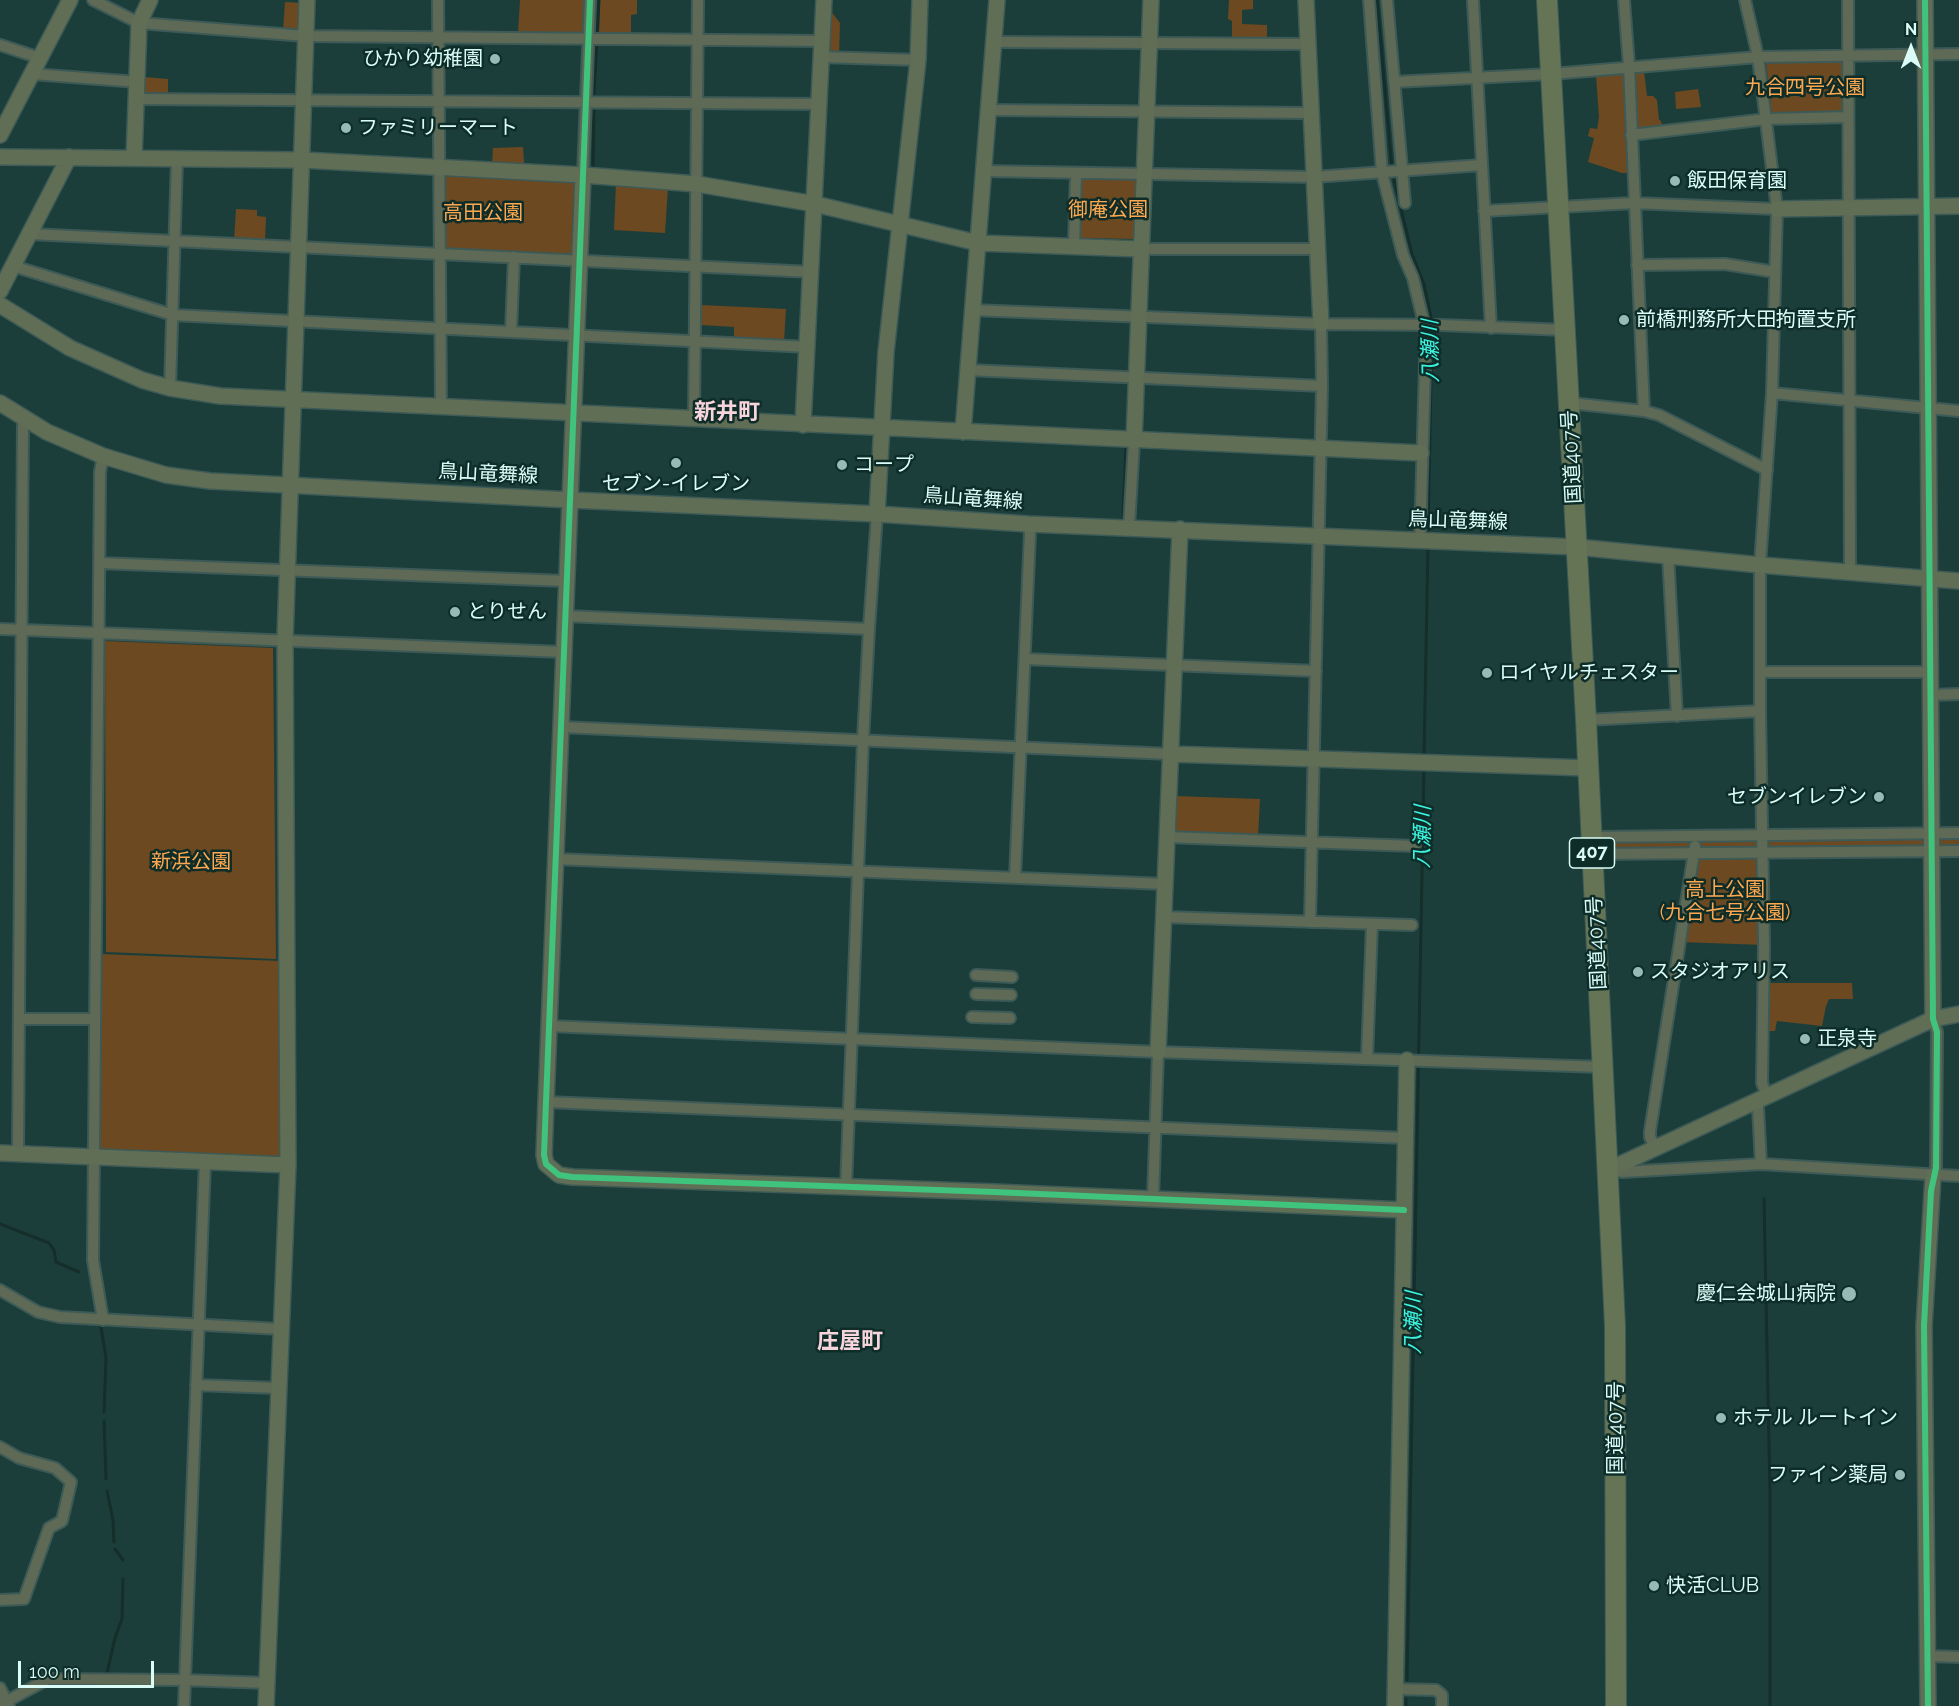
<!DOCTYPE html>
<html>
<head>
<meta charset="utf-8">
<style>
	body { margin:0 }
	#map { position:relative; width:1959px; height:1706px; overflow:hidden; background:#1c3e3a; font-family:Raleway,sans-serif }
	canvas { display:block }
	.north { position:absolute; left:1881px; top:18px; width:60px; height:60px; -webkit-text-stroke:4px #0e2d29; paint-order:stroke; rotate:0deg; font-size:16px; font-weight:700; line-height:24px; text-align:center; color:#dafdf7 }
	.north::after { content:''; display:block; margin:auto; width:21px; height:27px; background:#dafdf7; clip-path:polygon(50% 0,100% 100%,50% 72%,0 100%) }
	.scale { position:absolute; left:18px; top:1661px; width:136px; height:27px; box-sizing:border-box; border:3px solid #dafdf7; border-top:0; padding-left:8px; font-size:18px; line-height:21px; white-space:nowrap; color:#dafdf7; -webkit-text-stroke:4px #0e2d29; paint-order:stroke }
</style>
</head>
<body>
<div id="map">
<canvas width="1959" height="1706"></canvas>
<div class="north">N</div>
<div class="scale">100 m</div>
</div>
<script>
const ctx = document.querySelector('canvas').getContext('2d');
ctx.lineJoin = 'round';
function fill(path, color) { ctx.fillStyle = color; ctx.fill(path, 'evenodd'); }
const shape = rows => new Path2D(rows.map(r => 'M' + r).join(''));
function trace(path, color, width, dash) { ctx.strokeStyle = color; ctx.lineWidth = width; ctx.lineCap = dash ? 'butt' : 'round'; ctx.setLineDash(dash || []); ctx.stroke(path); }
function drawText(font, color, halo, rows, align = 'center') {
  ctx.font = font + ' Raleway,"Noto Sans JP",sans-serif'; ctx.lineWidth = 5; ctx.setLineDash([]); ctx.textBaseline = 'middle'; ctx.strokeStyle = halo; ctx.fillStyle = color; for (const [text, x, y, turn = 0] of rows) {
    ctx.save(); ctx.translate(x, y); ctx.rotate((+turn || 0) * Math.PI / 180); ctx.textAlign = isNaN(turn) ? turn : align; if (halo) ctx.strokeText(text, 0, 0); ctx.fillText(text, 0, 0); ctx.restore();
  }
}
fill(shape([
	[520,0,586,0,585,30,581,35,518,34],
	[600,0,637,0,637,14,631,15,631,35,599,36],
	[1229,0,1253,0,1253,9,1242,10,1242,24,1267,25,1267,40,1232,40,1232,21,1228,19],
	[285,2,303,3,298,33,283,31],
	[830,10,840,23,839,56,829,53],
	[1839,60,1844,63,1844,114,1772,116,1766,62],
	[1644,71,1647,96,1653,96,1657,100,1659,120,1661,121,1662,125,1660,128,1640,130,1636,127,1633,72],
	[1622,73,1625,75,1629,173,1622,173,1588,162,1594,138,1588,136,1590,128,1597,129,1599,117,1596,75],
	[144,77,168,79,168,95,148,95,144,92],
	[1698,89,1701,107,1676,109,1675,92],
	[523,147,524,163,520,167,492,165,493,148],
	[448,173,572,180,578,184,575,253,571,256,447,250,445,248,444,177],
	[1083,179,1135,179,1137,182,1136,239,1079,238,1080,182],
	[616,183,668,187,665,233,614,230],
	[236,209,257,210,257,216,266,217,265,242,234,241],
	[701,305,786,309,784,342,734,340,734,327,701,325],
	[105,641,273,648,276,959,106,952],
	[1174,796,1260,799,1258,837,1173,833],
	[1959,834,1959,851,1761,853,1764,945,1680,942,1694,853,1592,854,1592,837],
	[100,954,280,961,279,1159,99,1149],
	[1769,983,1852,983,1853,999,1829,999,1826,1006,1822,1026,1777,1021,1775,1031,1769,1031]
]), '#6c4920');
trace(shape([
	[1377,0,1392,169],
	[594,94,599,0],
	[594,110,593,167,596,170],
	[1393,175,1412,254,1424,284,1432,322],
	[1123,518,1126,448],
	[1428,535,1432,328],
	[1424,757,1428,544],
	[1764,1199,1770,1494,1770,1706],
	[0,1224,49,1243,54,1250,56,1262,79,1272],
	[101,1327,106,1358,104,1412],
	[104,1421,106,1479],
	[107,1491,113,1520,114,1542],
	[115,1549,123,1560],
	[107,1673,115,1638,122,1619,123,1579],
	[1407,1680,1424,766],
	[1406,1706,1406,1699]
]), '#152e2a', 3);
const street = shape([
	[93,0,139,23,306,36,823,41],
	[438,0,441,408],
	[1369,0,1382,173,1403,255,1413,278,1426,332,1420,541],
	[1387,0,1405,203],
	[1473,0,1491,328],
	[1624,0,1629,66,1644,411],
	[1745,0,1758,57,1777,209,1772,393,1760,565,1760,711,1764,945,1762,1083,1767,1096],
	[1848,0,1850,573],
	[993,42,1308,44],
	[0,45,40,58],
	[822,57,918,60],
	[32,74,138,82],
	[1394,82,1551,74,1758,57,1959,54],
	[137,99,819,104],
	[988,110,1311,113],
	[1631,135,1767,119,1848,117],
	[983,171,1314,177,1482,165],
	[583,175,590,0],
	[1484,211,1634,203,1777,209],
	[30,234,812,272],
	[1074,247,1076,173],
	[1140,249,1318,249],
	[1637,265,1725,264,1775,272],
	[13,266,173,315,808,347],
	[972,310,1321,324,1441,325,1565,330],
	[511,332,514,257],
	[968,370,1322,386],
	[170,388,177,159],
	[1772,393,1959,411],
	[1570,403,1644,411,1659,415,1767,470],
	[694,420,698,0],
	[1129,527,1134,441],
	[1668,555,1677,716],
	[99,563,566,581],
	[565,616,869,629],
	[0,629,563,652],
	[1025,659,1316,671],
	[1761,672,1930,672],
	[1930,695,1959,694],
	[1586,720,1760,711],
	[561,727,1170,754],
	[1166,837,1415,846],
	[1592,837,1959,833],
	[1592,854,1959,851],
	[555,859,1165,884],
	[1015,878,1030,533,1028,524],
	[1163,917,1412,925],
	[1310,922,1322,386,1321,324],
	[976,975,1012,977],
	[976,994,1011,995],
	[972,1017,1010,1018],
	[19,1019,95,1019],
	[1933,1019,1937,1032,1936,1168,1933,1176],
	[549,1026,1158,1052,1603,1067],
	[1367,1059,1372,924],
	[1756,1101,1758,1108,1761,1164],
	[546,1102,1405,1138],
	[1655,1147,1650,1137,1650,1131,1695,846],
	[18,1153,23,419],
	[1609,1170,1623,1172,1761,1164,1959,1176],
	[846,1187,863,740,869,629,877,514],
	[1153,1199,1158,1052],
	[0,1290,38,1312,60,1317,280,1329],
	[103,1320,93,1260,100,472,103,456],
	[196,1385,278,1388],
	[0,1447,19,1458,55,1468,71,1482,62,1521,49,1528,24,1599,0,1600],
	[1928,1656,1959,1657],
	[0,1688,9,1706],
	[1395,1689,1436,1690,1442,1695,1442,1706],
	[0,1705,48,1679,185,1680,267,1683],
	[184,1706,205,1161]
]);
const secondary = shape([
	[1306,0,1321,324],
	[1925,0,1933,1019],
	[0,135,70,0],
	[0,157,302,160,583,175,697,184,815,204,978,243,1140,249],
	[134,158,139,23,150,0],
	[583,175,546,1102,544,1155,546,1164,559,1175,572,1177,994,1192,1404,1210],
	[1777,209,1959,206],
	[0,291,69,157],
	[0,305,70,348,142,380,170,388,220,396,1421,453],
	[0,403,47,432,103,456,166,475,210,481,571,500,877,514,1028,524,1577,547,1760,565,1959,581],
	[803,425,824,0],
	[963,432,997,0],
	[1134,441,1151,0],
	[877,514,886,352,918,60,920,0],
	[1170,754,1588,768],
	[1158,1052,1180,529],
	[0,1153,288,1165],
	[1608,1170,1933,1019,1959,1014],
	[266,1706,288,1165,285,640,307,0],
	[1395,1706,1407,1060],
	[1928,1706,1924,1326,1933,1176]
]);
const highway = shape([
	[1547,0,1586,720,1615,1326,1616,1706]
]);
trace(street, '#3d5a56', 14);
trace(secondary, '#3d5a56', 18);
trace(highway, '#3d5a56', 22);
trace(street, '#5e6a56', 10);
trace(secondary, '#616e56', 15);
trace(highway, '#667456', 20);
trace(shape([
	[590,0,546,1102,544,1155,546,1164,559,1175,572,1177,994,1192,1404,1210],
	[1925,0,1933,1019,1937,1032,1936,1168,1931,1191,1924,1326,1928,1706]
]), '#40c37c', 6);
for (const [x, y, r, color] of [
	[495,59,6,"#98bab5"],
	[346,128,6,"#98bab5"],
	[1675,181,6,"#98bab5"],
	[1624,320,6,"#98bab5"],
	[676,463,6,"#98bab5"],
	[842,465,6,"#98bab5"],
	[455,612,6,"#98bab5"],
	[1487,673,6,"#98bab5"],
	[1879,797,6,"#98bab5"],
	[1638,972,6,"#98bab5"],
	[1805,1039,6,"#98bab5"],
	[1849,1294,8,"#98bab5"],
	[1721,1418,6,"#98bab5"],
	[1900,1475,6,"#98bab5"],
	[1654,1586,6,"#98bab5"]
]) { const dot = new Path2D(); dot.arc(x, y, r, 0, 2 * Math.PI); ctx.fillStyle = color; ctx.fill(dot); trace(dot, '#0e2d29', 2); }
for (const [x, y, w] of [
	[1592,853,45]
]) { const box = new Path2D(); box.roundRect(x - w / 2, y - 15, w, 30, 4.5); ctx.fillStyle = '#0e2d29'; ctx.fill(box); trace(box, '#dafdf7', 1.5); }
drawText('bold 18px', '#dafdf7', null, [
	["407",1592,853]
]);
drawText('20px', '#dafdf7', '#0e2d29', [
	["ひかり幼稚園",483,59,"right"],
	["ファミリーマート",358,128],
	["飯田保育園",1687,181],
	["前橋刑務所大田拘置支所",1636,320],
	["コープ",854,465],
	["セブン-イレブン",676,484,"center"],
	["とりせん",467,612],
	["ロイヤルチェスター",1499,673],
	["セブンイレブン",1867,797,"right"],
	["スタジオアリス",1650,972],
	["正泉寺",1817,1039],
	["慶仁会城山病院",1836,1294,"right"],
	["ホテル ルートイン",1733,1418],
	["ファイン薬局",1888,1475,"right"],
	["快活CLUB",1666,1586]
], 'left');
drawText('20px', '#ffa84f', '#0e2d29', [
	["九合四号公園",1805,88],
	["御庵公園",1108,210],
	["高田公園",483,213],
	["新浜公園",191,862],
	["高上公園",1725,890],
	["(九合七号公園)",1725,913]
]);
drawText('20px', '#dafdf7', '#0e2d29', [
	["国道407号",1572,457,-93],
	["鳥山竜舞線",488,474,3],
	["鳥山竜舞線",973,499,4],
	["鳥山竜舞線",1458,521,2],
	["国道407号",1597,943,-93],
	["国道407号",1616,1428,-90]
]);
drawText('italic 21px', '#3bf5e1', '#0e2d29', [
	["八瀬川",1431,351,-91],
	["八瀬川",1423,837,-89],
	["八瀬川",1414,1323,-89]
]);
drawText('bold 22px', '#f8d5dc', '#0e2d29', [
	["新井町",727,412],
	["庄屋町",850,1341]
]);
</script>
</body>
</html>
